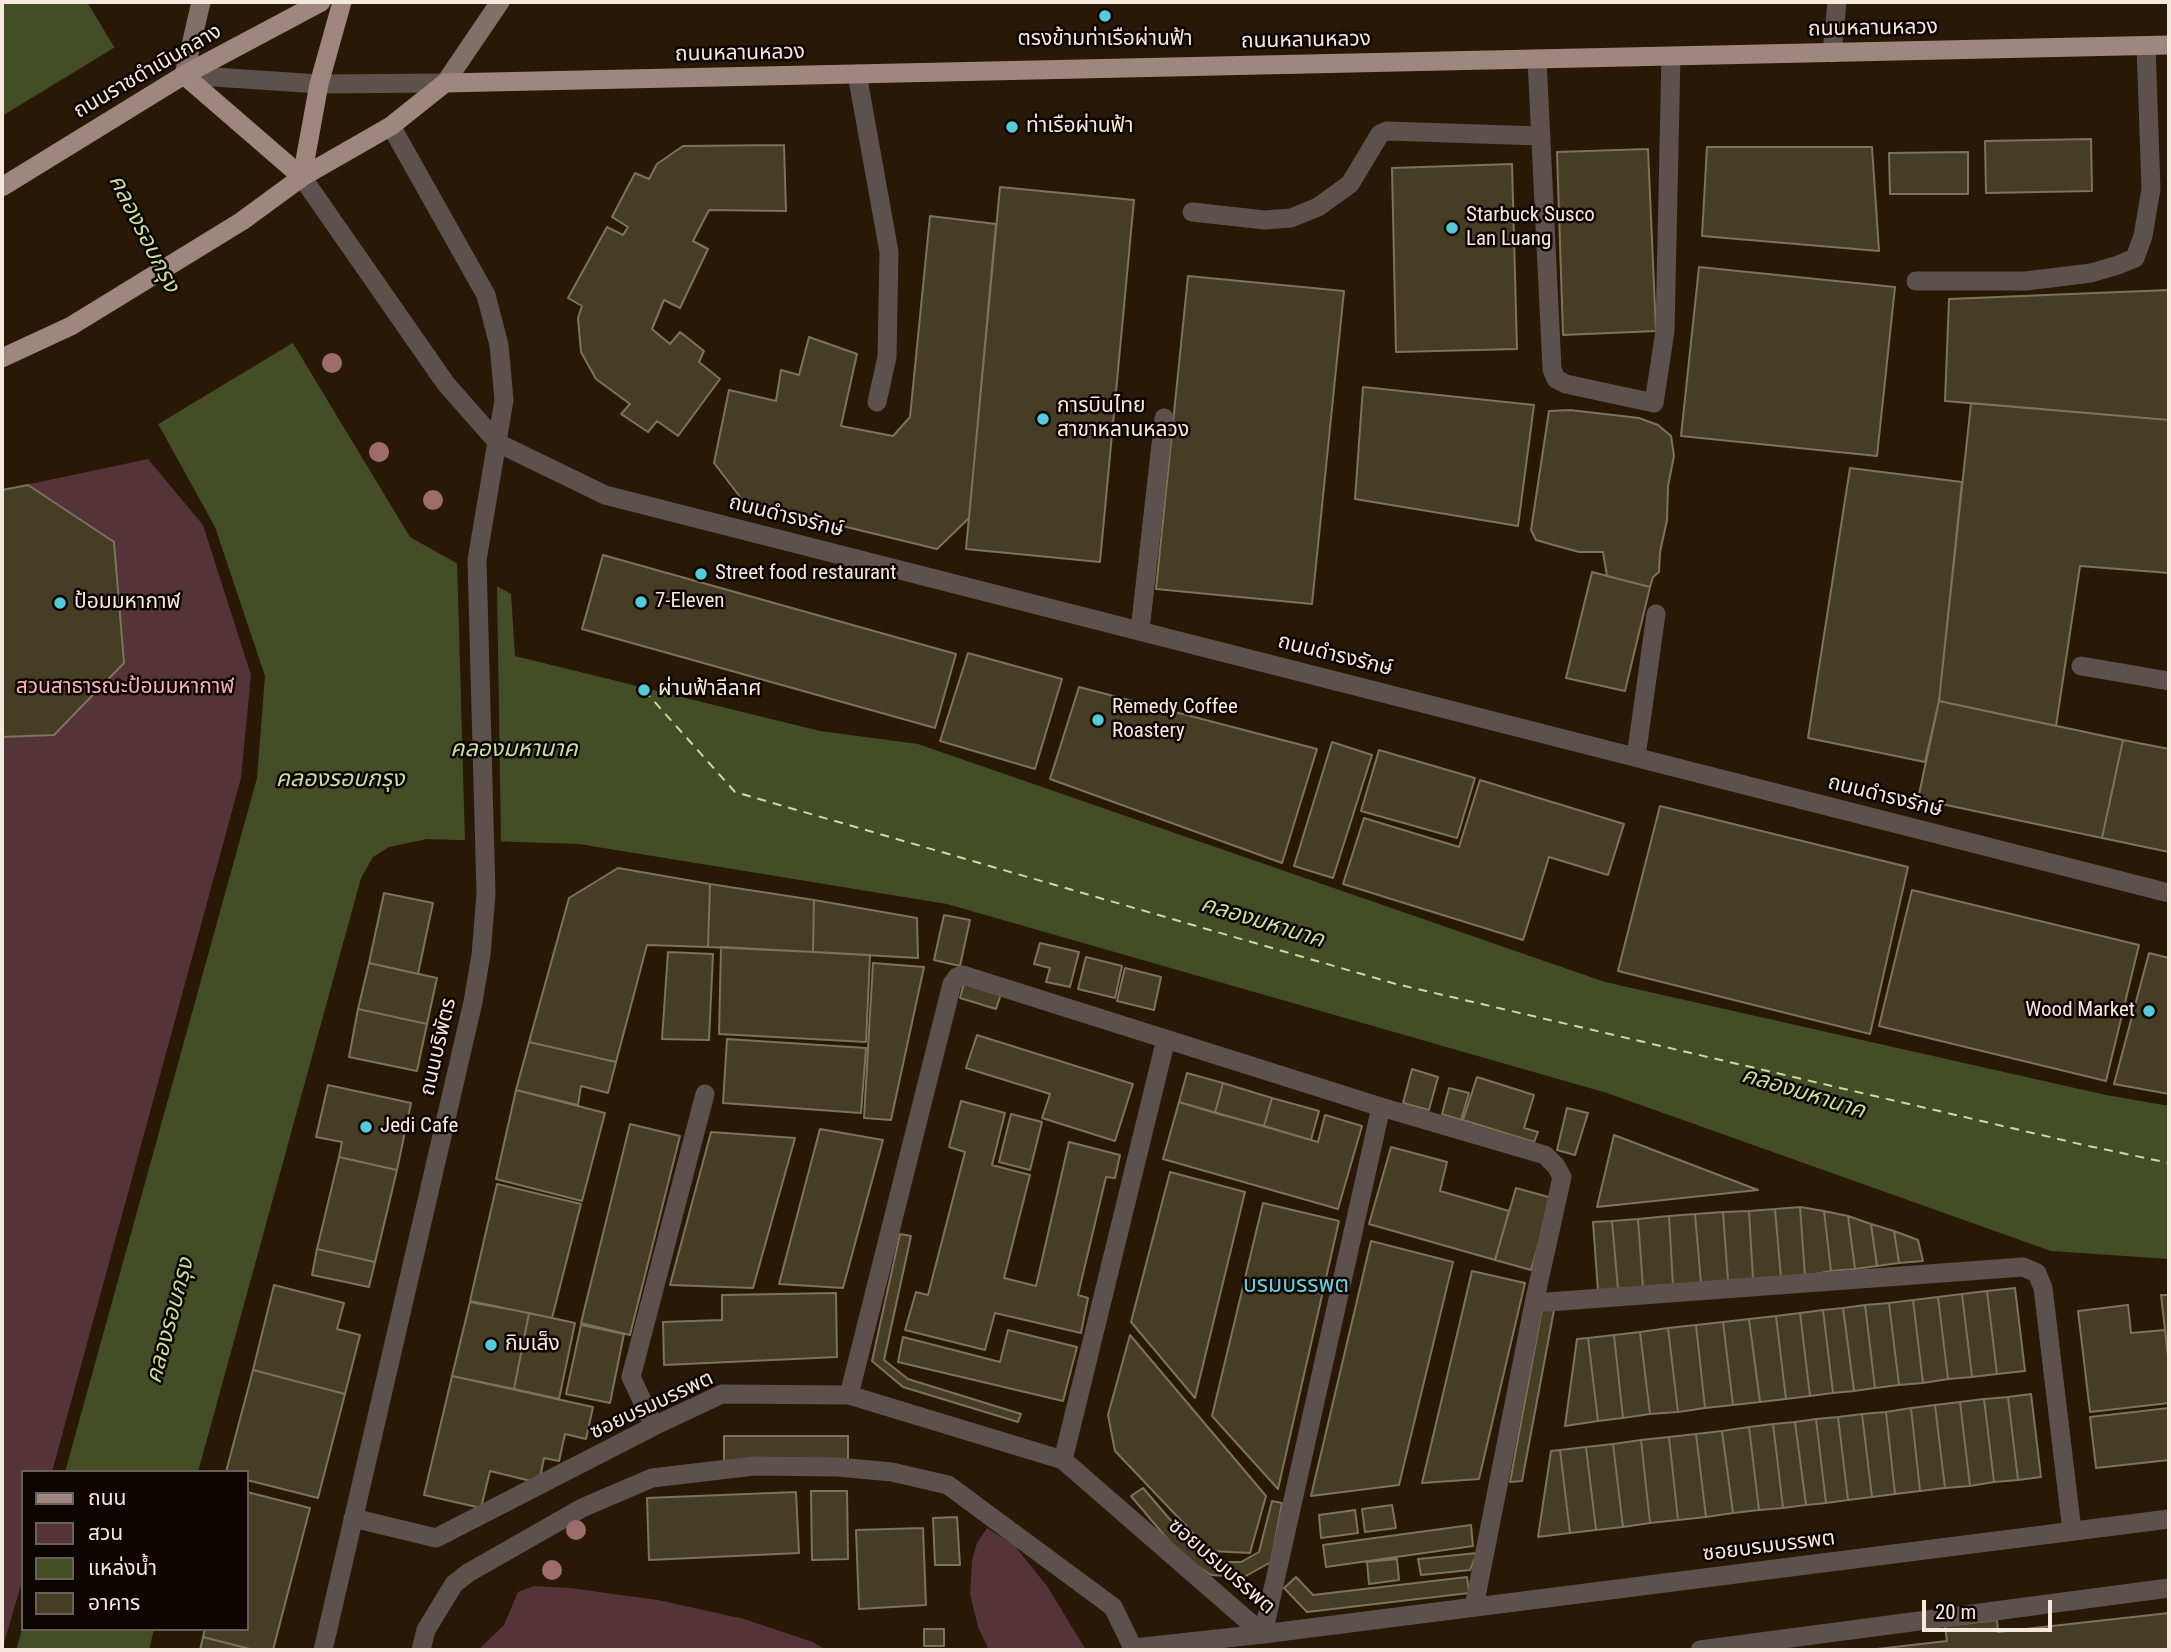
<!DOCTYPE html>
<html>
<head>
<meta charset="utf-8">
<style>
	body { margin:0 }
	#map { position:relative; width:2171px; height:1652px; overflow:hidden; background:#291806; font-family:"Roboto Condensed","Noto Sans Thai",sans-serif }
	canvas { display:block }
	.frame { position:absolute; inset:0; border:4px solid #f5e9de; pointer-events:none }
	.legend { position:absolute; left:21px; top:1470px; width:228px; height:161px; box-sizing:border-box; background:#0c0502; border:2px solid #69605a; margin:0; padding:9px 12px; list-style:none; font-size:21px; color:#f5e9de }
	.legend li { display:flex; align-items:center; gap:14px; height:35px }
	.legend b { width:35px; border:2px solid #69605a }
	.scale { position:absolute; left:1922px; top:1600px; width:130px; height:32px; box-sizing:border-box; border:4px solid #f5e9de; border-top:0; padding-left:9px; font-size:21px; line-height:24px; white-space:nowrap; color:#f5e9de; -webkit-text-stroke:5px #0c0502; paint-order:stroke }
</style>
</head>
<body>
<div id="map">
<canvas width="2171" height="1652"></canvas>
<div class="frame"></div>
<ul class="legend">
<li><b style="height:9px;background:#9f867e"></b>ถนน</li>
<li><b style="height:19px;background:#543339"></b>สวน</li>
<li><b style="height:19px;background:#434e27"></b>แหล่งน้ำ</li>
<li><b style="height:19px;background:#453e25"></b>อาคาร</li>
</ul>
<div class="scale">20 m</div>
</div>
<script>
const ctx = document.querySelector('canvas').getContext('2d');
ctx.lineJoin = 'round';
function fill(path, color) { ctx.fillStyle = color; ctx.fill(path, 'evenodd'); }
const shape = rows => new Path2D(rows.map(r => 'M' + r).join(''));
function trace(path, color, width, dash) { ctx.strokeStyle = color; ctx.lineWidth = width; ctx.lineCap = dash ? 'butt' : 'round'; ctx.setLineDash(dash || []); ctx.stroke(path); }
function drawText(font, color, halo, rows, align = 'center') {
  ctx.font = font + ' "Roboto Condensed","Noto Sans Thai",sans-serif'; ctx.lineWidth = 5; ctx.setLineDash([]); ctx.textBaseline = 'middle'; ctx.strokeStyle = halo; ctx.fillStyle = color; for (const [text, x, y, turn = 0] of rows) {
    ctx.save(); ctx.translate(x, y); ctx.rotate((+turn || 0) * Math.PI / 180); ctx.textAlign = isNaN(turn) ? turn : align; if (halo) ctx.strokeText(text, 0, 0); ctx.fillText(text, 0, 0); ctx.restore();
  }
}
fill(shape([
	[148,459,203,525,251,675,241,778,52,1472,23,1472,23,1578,2,1650,2,490],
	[987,1528,1014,1545,1047,1586,1086,1650,989,1650,978,1627,970,1594,972,1560,977,1543],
	[534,1586,570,1588,658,1600,744,1619,813,1642,826,1650,478,1650,504,1625,518,1592]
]), '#543339');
fill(shape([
	[2,2,87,2,410,537,511,594,515,656,820,731,918,744,1605,982,2106,1095,2169,1106,2169,1259,2051,1251,1607,1093,947,904,579,844,427,839,389,847,373,857,361,878,198,1472,65,1472,257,778,265,676,215,527,2,141],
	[23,1626,23,1629,154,1629,149,1650,16,1650]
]), '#434e27');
fill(shape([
	[117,46,296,341,155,426,2,148,2,116],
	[457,559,497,582,501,845,465,843]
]), '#291806');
trace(shape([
	[644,690,735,792,1396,984,2084,1145,2169,1163]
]), '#c9de9b', 2, [9, 7]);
const building = shape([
	[2091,139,2092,191,1986,193,1985,141,2091,139],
	[784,145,786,211,709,210,693,241,708,249,680,308,664,300,652,329,670,344,680,332,704,351,699,362,720,379,678,436,657,421,648,432,621,414,630,404,596,379,581,352,578,318,582,306,568,298,607,227,623,235,628,227,612,217,635,173,649,179,657,164,683,146,784,145],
	[1707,147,1872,147,1879,251,1702,236,1707,147],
	[1648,149,1656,331,1563,335,1557,152,1648,149],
	[1968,152,1968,194,1890,194,1889,153,1968,152],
	[1512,164,1517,349,1396,352,1392,168,1512,164],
	[1000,187,1134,200,1100,562,966,549,1000,187],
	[930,216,996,224,969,518,937,549,744,502,714,463,729,390,776,401,781,370,799,375,809,337,857,354,841,426,893,436,910,417,930,216],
	[1699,267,1895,287,1877,456,1681,436,1699,267],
	[1188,276,1344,291,1312,604,1156,589,1188,276],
	[2169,290,2169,420,1945,401,1949,299,2169,290],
	[1363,387,1534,405,1518,526,1355,499,1363,387],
	[1971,403,2169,420,2169,573,2080,566,2056,726,1939,701,1971,403],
	[1570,410,1639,418,1658,425,1671,436,1674,456,1668,486,1667,520,1660,552,1659,572,1653,577,1650,587,1607,576,1603,552,1579,552,1557,546,1536,540,1531,530,1549,411,1570,410],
	[1850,468,1962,482,1939,701,1925,762,1808,738,1850,468],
	[28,485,114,542,124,663,54,735,2,737,2,490,28,485],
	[603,555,956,654,935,728,582,629,603,555],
	[1592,572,1650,587,1625,691,1566,678,1592,572],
	[968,653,1062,679,1035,769,940,741,968,653],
	[1079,687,1317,749,1282,863,1050,779,1079,687],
	[1939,701,2123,740,2102,838,1918,799,1939,701],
	[2123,740,2169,749,2169,852,2102,838,2123,740],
	[1332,742,1372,755,1333,878,1294,866,1332,742],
	[1379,750,1475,778,1457,838,1361,811,1379,750],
	[1480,780,1624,824,1608,875,1549,857,1523,940,1343,884,1364,818,1459,847,1480,780],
	[1660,806,1908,867,1870,1034,1618,971,1660,806],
	[618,868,710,884,708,947,647,945,616,1062,529,1042,569,898,618,868],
	[710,884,814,900,813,952,708,947,710,884],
	[1912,890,2139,945,2106,1081,1879,1026,1912,890],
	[384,893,433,903,418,974,369,963,384,893],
	[814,900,917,918,918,958,813,952,814,900],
	[944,915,970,920,960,966,934,960,944,915],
	[1040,943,1079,952,1070,987,1046,982,1050,968,1034,964,1040,943],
	[721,947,870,955,866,1042,719,1034,721,947],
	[668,952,713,954,709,1040,662,1039,668,952],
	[2149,953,2169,958,2169,1094,2114,1084,2149,953],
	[1086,957,1122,966,1115,998,1078,989,1086,957],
	[369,963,437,978,427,1024,358,1009,369,963],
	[873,963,924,967,891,1120,864,1118,873,963],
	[1125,968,1161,977,1154,1010,1117,1001,1125,968],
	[964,983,1001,994,996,1009,960,998,964,983],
	[358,1009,427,1024,417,1071,349,1057,358,1009],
	[977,1035,1133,1084,1115,1141,1042,1118,1050,1094,966,1068,977,1035],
	[727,1039,866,1048,861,1113,723,1103,727,1039],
	[529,1042,616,1062,608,1093,581,1086,578,1105,516,1090,529,1042],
	[1412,1069,1438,1077,1429,1110,1403,1103,1412,1069],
	[1187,1073,1223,1083,1215,1113,1179,1102,1187,1073],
	[1477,1077,1534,1095,1524,1128,1538,1132,1534,1142,1463,1120,1477,1077],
	[1223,1083,1272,1098,1264,1126,1215,1113,1223,1083],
	[328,1085,411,1103,397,1170,339,1157,342,1142,316,1137,328,1085],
	[1449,1088,1469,1093,1461,1120,1442,1114,1449,1088],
	[516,1090,605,1113,582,1201,496,1179,516,1090],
	[1272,1098,1319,1111,1311,1140,1264,1126,1272,1098],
	[961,1101,1005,1113,992,1165,1030,1175,1004,1278,1036,1286,1069,1142,1120,1155,1115,1178,1106,1177,1078,1295,1088,1298,1081,1333,995,1313,985,1350,905,1330,916,1292,928,1295,965,1152,949,1147,961,1101],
	[1179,1102,1318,1142,1325,1115,1362,1126,1338,1209,1163,1159,1179,1102],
	[1567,1108,1588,1113,1575,1155,1557,1150,1567,1108],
	[1011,1114,1042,1122,1030,1170,999,1162,1011,1114],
	[630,1124,680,1136,630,1335,581,1323,630,1124],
	[820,1129,883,1140,843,1288,779,1284,820,1129],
	[711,1132,795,1138,753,1288,670,1285,711,1132],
	[1614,1135,1758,1190,1597,1207,1614,1135],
	[1391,1147,1447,1162,1440,1191,1509,1211,1495,1260,1369,1224,1391,1147],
	[339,1157,397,1170,375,1262,317,1249,339,1157],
	[1170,1172,1245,1192,1195,1398,1131,1322,1170,1172],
	[497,1184,581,1204,552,1318,470,1301,497,1184],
	[1516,1188,1552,1198,1531,1270,1495,1260,1516,1188],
	[1263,1203,1339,1221,1278,1489,1212,1416,1263,1203],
	[1800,1207,1805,1276,1781,1278,1775,1209,1800,1207],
	[1800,1207,1824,1211,1831,1271,1805,1276,1800,1207],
	[1775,1209,1781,1278,1753,1279,1749,1211,1775,1209],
	[1749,1211,1753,1279,1728,1281,1723,1212,1749,1211],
	[1824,1211,1848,1216,1855,1269,1831,1271,1824,1211],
	[1723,1212,1728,1281,1701,1283,1695,1214,1723,1212],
	[1695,1214,1701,1283,1673,1286,1669,1216,1695,1214],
	[1669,1216,1673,1286,1643,1288,1638,1219,1669,1216],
	[1848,1216,1871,1224,1877,1266,1855,1269,1848,1216],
	[1638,1219,1643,1288,1618,1289,1612,1221,1638,1219],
	[1612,1221,1618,1289,1598,1291,1593,1222,1612,1221],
	[1871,1224,1894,1231,1899,1263,1877,1266,1871,1224],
	[1894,1231,1918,1240,1923,1261,1899,1263,1894,1231],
	[900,1234,911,1236,884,1360,908,1379,1021,1414,1018,1422,903,1387,872,1361,900,1234],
	[1371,1241,1453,1262,1399,1485,1311,1496,1371,1241],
	[317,1249,375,1262,369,1287,312,1275,317,1249],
	[1472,1271,1525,1283,1479,1479,1422,1483,1472,1271],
	[274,1285,344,1303,337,1329,360,1335,345,1394,253,1370,274,1285],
	[2015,1288,2025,1371,1997,1374,1987,1291,2015,1288],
	[1987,1291,1997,1374,1972,1377,1962,1294,1987,1291],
	[836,1293,837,1357,664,1365,663,1322,722,1320,722,1295,836,1293],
	[1962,1294,1972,1377,1948,1379,1938,1297,1962,1294],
	[2161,1295,2169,1295,2169,1367,2165,1330,2161,1295],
	[1938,1297,1948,1379,1923,1383,1913,1300,1938,1297],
	[1913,1300,1923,1383,1899,1385,1889,1303,1913,1300],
	[470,1302,529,1313,514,1389,452,1376,470,1302],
	[1889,1303,1899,1385,1875,1388,1865,1305,1889,1303],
	[1865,1305,1875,1388,1854,1391,1843,1308,1865,1305],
	[2128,1305,2131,1333,2165,1330,2169,1367,2169,1403,2090,1412,2078,1311,2128,1305],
	[1843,1308,1854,1391,1833,1393,1823,1310,1843,1308],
	[1542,1309,1554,1310,1522,1481,1510,1482,1542,1309],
	[1823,1310,1833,1393,1810,1396,1800,1313,1823,1310],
	[529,1313,575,1323,559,1399,514,1389,529,1313],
	[1800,1313,1810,1396,1786,1399,1776,1316,1800,1313],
	[1776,1316,1786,1399,1760,1402,1749,1319,1776,1316],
	[1749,1319,1760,1402,1733,1405,1723,1322,1749,1319],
	[1723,1322,1733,1405,1705,1408,1696,1325,1723,1322],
	[581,1325,624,1334,610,1403,566,1394,581,1325],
	[1696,1325,1705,1408,1678,1412,1668,1328,1696,1325],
	[1668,1328,1678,1412,1650,1414,1640,1332,1668,1328],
	[1008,1330,1077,1347,1063,1401,898,1362,903,1337,1000,1362,1008,1330],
	[1640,1332,1650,1414,1623,1418,1614,1335,1640,1332],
	[1130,1335,1266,1496,1250,1553,1210,1551,1115,1451,1108,1415,1130,1335],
	[1614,1335,1623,1418,1598,1421,1588,1338,1614,1335],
	[1588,1338,1598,1421,1565,1426,1577,1339,1588,1338],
	[253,1370,345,1394,318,1498,247,1480,247,1472,226,1472,253,1370],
	[452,1376,593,1407,586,1439,565,1434,559,1461,544,1458,539,1483,490,1471,481,1508,424,1495,452,1376],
	[2031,1394,2041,1477,2018,1480,2008,1397,2031,1394],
	[2008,1397,2018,1480,1994,1482,1984,1399,2008,1397],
	[1984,1399,1994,1482,1970,1486,1960,1402,1984,1399],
	[1960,1402,1970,1486,1945,1488,1935,1405,1960,1402],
	[1935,1405,1945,1488,1920,1491,1911,1408,1935,1405],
	[1911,1408,1920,1491,1895,1494,1886,1412,1911,1408],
	[2169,1408,2169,1460,2096,1468,2090,1417,2169,1408],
	[1886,1412,1895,1494,1872,1497,1862,1414,1886,1412],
	[1862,1414,1872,1497,1848,1500,1838,1417,1862,1414],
	[1838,1417,1848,1500,1826,1503,1816,1419,1838,1417],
	[1816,1419,1826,1503,1806,1505,1795,1422,1816,1419],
	[1795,1422,1806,1505,1783,1508,1773,1424,1795,1422],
	[1773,1424,1783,1508,1759,1510,1749,1427,1773,1424],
	[1749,1427,1759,1510,1733,1513,1722,1431,1749,1427],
	[1722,1431,1733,1513,1706,1517,1696,1434,1722,1431],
	[1696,1434,1706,1517,1678,1520,1669,1437,1696,1434],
	[724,1436,848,1436,848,1461,724,1461,724,1436],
	[1669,1437,1678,1520,1650,1523,1641,1440,1669,1437],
	[1641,1440,1650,1523,1623,1527,1613,1444,1641,1440],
	[1613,1444,1623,1527,1596,1530,1586,1447,1613,1444],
	[1586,1447,1596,1530,1570,1533,1560,1450,1586,1447],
	[1560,1450,1570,1533,1538,1537,1551,1451,1560,1450],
	[1143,1488,1192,1545,1215,1562,1241,1562,1259,1552,1272,1501,1282,1503,1271,1562,1244,1577,1211,1575,1180,1554,1131,1496,1143,1488],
	[811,1491,847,1491,848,1559,812,1560,811,1491],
	[247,1492,310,1508,273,1650,254,1650,203,1637,205,1629,247,1629,247,1492],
	[796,1492,799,1553,649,1560,647,1498,796,1492],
	[1392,1505,1396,1528,1365,1532,1362,1509,1392,1505],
	[1355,1510,1358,1533,1321,1538,1319,1515,1355,1510],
	[957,1517,960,1565,935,1565,933,1518,957,1517],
	[1471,1525,1473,1546,1326,1567,1323,1545,1471,1525],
	[923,1528,926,1605,859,1609,856,1530,923,1528],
	[1477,1553,1470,1570,1421,1575,1418,1559,1477,1553],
	[1397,1559,1399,1580,1369,1584,1367,1562,1397,1559],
	[1296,1577,1313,1595,1467,1577,1469,1593,1307,1612,1284,1588,1296,1577],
	[2169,1613,2169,1650,1868,1650,1947,1641,1945,1626,1997,1620,1998,1632,2169,1613],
	[924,1629,944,1629,944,1646,924,1646,924,1629],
	[203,1637,254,1650,200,1650,203,1637]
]);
fill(building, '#453e25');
trace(building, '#7c745a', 2);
trace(shape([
	[1832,53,1837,2],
	[1537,59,1552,369,1556,379,1566,384,1654,403,1665,331,1671,56],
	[184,75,319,84,445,83],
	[1192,212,1265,220,1291,218,1318,207,1350,184,1380,134,1387,131,1541,136],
	[1916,281,2026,281,2091,273,2118,265,2135,258,2143,236,2151,189,2146,46],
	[2081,666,2169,681],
	[1134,1648,1263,1634],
	[421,1650,426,1630,454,1584,468,1573,582,1508,652,1478,754,1466,838,1467,892,1472,948,1485,1113,1607,1134,1650],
	[1700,1650,2169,1588]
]), '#5d514d', 19);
trace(shape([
	[857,74,889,252,887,357,877,402],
	[302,177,446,384,498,443,605,495,2169,893],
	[1140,630,1164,418],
	[1636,757,1656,614],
	[1534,1303,2023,1267,2037,1273,2043,1288,2072,1531],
	[849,1395,952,984,957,977,963,975,1381,1107,1545,1155,1556,1166,1562,1177,1534,1303,1474,1607],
	[654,1426,631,1377,705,1094],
	[1063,1460,1166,1039],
	[353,1518,436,1538,654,1426,722,1394,849,1395,1063,1460,1263,1634,2169,1519],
	[1263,1634,1381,1107],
	[323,1650,473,1002,481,955,486,894,477,560,504,400,499,345,486,295,391,126]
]), '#5d514d', 19);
trace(shape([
	[184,75,201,2],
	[445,83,500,2]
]), '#836f69', 19);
trace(shape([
	[184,75,302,177],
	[302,177,319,84,342,2],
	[2,187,184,75,321,2],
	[2,358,71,326,242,221,302,177,391,126,445,83,2169,45]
]), '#9f867e', 19);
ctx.fillStyle = '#9e6c6b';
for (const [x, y] of [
	[332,363],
	[379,452],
	[433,500],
	[576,1530],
	[552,1570]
]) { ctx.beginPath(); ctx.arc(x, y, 10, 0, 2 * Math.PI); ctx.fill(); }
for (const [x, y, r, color] of [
	[1105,16,7,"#53cbdb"],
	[1012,127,7,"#53cbdb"],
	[1452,228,7,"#53cbdb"],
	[1043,419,7,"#53cbdb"],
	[701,574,7,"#53cbdb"],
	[641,602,7,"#53cbdb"],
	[60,603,7,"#53cbdb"],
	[644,690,7,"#53cbdb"],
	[1098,720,7,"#53cbdb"],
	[2149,1011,7,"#53cbdb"],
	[366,1127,7,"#53cbdb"],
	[491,1345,7,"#53cbdb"]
]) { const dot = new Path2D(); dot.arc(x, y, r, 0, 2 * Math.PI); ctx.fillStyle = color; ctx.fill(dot); trace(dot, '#0c0502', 2.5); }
drawText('21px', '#f5e9de', '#0c0502', [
	["ถนนหลานหลวง",1873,29,-1],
	["ถนนหลานหลวง",1306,41,-1],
	["ถนนหลานหลวง",740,54,-1],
	["ถนนราชดำเนินกลาง",148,72,-30],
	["ถนนดำรงรักษ์",786,517,14],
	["ถนนดำรงรักษ์",1335,656,14],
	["ถนนดำรงรักษ์",1885,797,14],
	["ถนนบริพัตร",439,1047,-77],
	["ซอยบรมบรรพต",652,1406,-25],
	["ซอยบรมบรรพต",1769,1547,-7],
	["ซอยบรมบรรพต",1221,1567,41]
]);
drawText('21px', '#f5e9de', '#0c0502', [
	["ตรงข้ามท่าเรือผ่านฟ้า",1105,40,"center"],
	["ท่าเรือผ่านฟ้า",1026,127],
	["Starbuck Susco",1466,216],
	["Lan Luang",1466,240],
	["การบินไทย",1057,407],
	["สาขาหลานหลวง",1057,431],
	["Street food restaurant",715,574],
	["7-Eleven",655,602],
	["ป้อมมหากาฬ",74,603],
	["ผ่านฟ้าลีลาศ",658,690],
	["Remedy Coffee",1112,708],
	["Roastery",1112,732],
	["Wood Market",2135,1011,"right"],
	["Jedi Cafe",380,1127],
	["กิมเส็ง",505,1345]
], 'left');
drawText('21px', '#feb1bd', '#0c0502', [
	["สวนสาธารณะป้อมมหากาฬ",125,688]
]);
drawText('italic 23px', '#c9de9b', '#0c0502', [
	["คลองรอบกรุง",143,234,63],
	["คลองมหานาค",514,750],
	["คลองรอบกรุง",340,780],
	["คลองมหานาค",1262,923,17],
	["คลองมหานาค",1803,1094,17],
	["คลองรอบกรุง",171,1321,-75]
]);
drawText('23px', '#67d1e0', '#0c0502', [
	["บรมบรรพต",1296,1286]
]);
</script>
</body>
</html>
